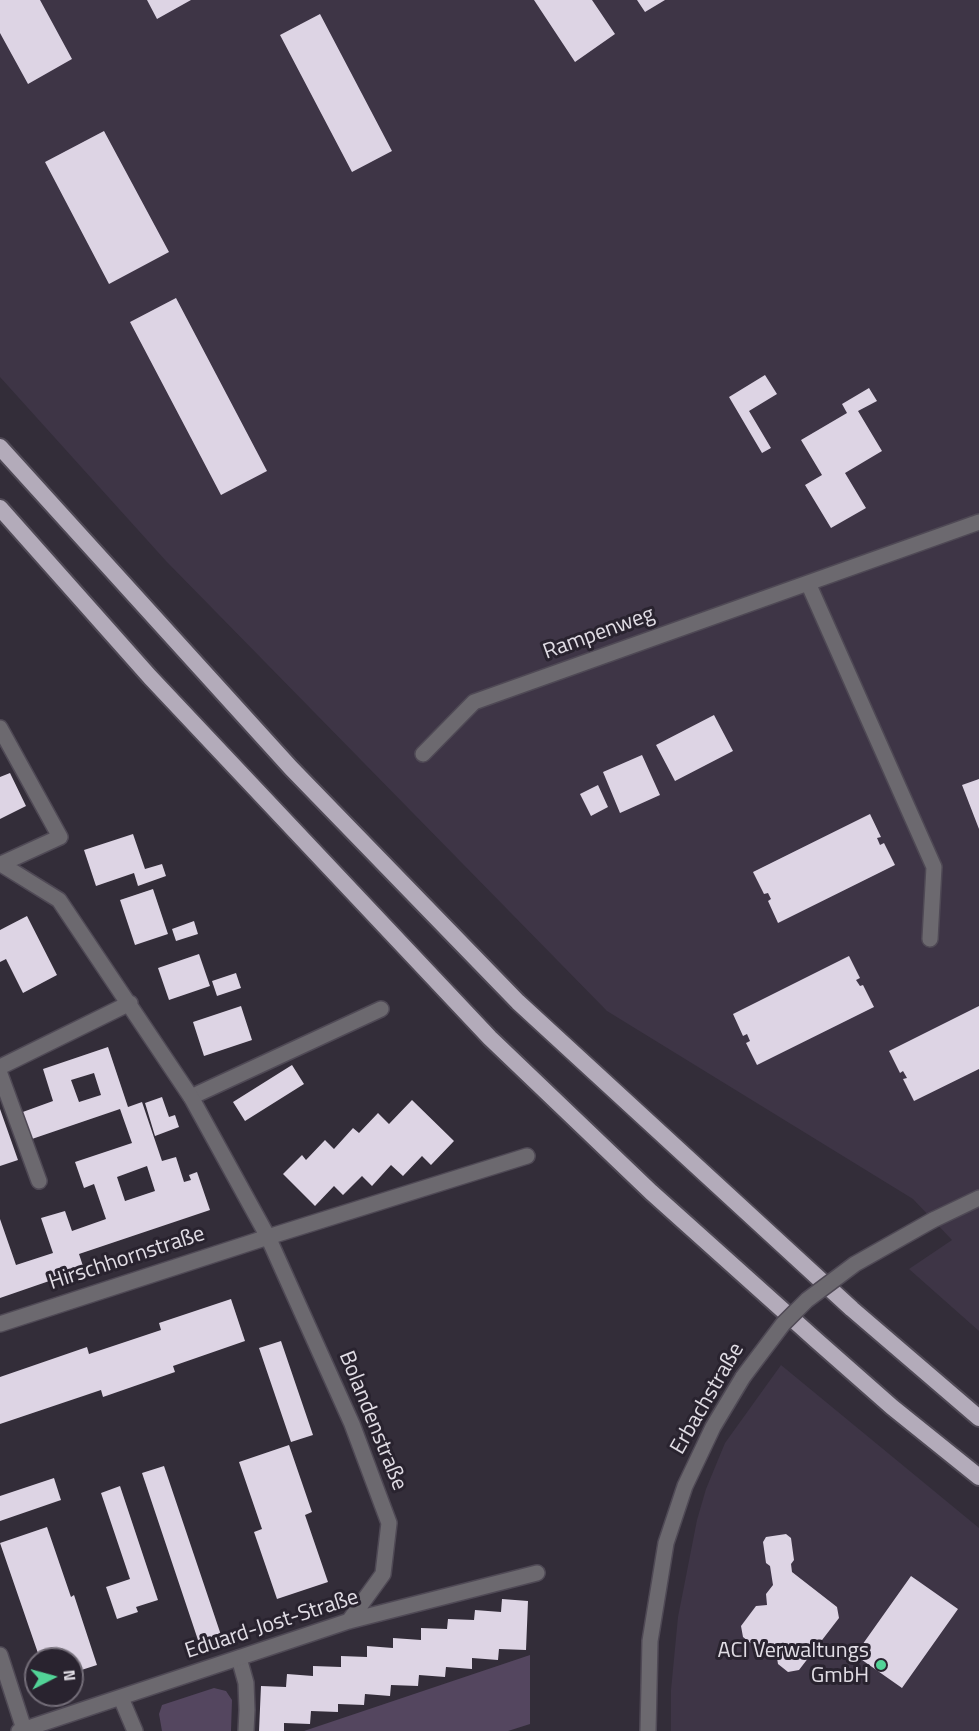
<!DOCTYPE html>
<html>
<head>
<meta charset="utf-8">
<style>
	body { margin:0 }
	#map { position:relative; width:979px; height:1731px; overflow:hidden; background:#332d39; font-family:"Titillium Web",sans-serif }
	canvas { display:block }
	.north { position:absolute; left:24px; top:1647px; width:60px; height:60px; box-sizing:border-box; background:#29232f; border:2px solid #736d78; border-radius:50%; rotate:84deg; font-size:16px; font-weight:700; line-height:24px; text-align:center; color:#e1dde5 }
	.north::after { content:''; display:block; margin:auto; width:21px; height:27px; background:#52d397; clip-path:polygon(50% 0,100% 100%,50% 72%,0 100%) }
</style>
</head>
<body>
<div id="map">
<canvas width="979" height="1731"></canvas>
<div class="north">N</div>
</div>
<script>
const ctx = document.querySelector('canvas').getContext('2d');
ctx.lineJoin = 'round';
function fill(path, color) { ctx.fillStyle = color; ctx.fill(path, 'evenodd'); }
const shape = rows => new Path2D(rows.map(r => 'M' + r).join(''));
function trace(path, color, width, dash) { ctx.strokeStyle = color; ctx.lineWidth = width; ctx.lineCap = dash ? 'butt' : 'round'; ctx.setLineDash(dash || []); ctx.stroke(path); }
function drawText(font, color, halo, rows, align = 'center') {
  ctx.font = font + ' "Titillium Web",sans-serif'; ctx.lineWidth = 6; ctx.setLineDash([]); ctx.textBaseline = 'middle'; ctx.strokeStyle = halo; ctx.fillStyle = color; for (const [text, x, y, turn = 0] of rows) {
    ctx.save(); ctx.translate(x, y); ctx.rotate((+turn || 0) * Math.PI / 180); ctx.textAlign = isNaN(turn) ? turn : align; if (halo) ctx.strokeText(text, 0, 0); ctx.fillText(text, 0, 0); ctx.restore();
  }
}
fill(shape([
	[0,0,979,0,979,1331,909,1269,952,1240,913,1199,607,1011,166,561,0,377],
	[781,1365,979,1528,979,1731,671,1731,671,1690,678,1617,697,1520,706,1489,725,1443]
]), '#3e3546');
fill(shape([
	[530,1655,530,1724,508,1731,304,1731],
	[214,1688,226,1691,232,1700,231,1731,162,1731,159,1714,162,1705]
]), '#54465f');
fill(shape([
	[0,0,40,0,72,59,28,84,0,33],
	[147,0,191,0,157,19],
	[534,0,592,0,615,34,575,62],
	[637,0,665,0,645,12],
	[320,14,392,151,352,172,280,35],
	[104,131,169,252,109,284,45,162],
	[176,298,267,471,221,495,130,322],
	[765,375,777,394,749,411,771,448,762,453,729,397],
	[869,388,877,401,858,411,882,451,845,473,866,508,831,528,805,485,822,475,801,440,847,413,842,404],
	[714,715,733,751,675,781,656,745],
	[642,755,660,795,620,813,603,772],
	[10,773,26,806,0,819,0,777],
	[979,779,979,829,962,785],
	[598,785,608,807,591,816,580,794],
	[870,814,881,837,877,838,880,845,884,843,895,865,778,923,768,901,771,899,768,893,764,894,753,872],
	[133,834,145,869,162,864,166,876,138,886,134,873,96,886,84,850],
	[153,889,168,934,135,945,120,900],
	[27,916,57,975,23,993,6,959,0,962,0,930],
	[194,921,198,934,176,941,172,929],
	[199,954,210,986,169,1000,158,968],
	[849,956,860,978,856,980,860,986,863,985,874,1007,757,1065,746,1043,750,1041,747,1034,743,1036,733,1014],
	[236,973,241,988,217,996,212,981],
	[241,1006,252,1040,204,1056,193,1022],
	[979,1006,979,1069,914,1101,903,1079,907,1078,903,1071,900,1073,889,1051],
	[108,1047,128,1107,142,1102,162,1161,176,1157,184,1182,191,1180,189,1175,197,1172,210,1210,79,1254,84,1269,0,1298,0,1219,16,1265,53,1253,41,1218,65,1211,72,1231,106,1219,94,1184,84,1188,75,1162,132,1143,120,1109,29,1140,20,1113,53,1101,43,1069],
	[94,1073,101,1095,79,1102,71,1080],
	[147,1166,155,1191,125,1201,117,1177],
	[292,1065,304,1084,245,1121,233,1102],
	[162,1097,169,1117,175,1115,179,1127,155,1136,145,1103],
	[412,1100,454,1141,431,1165,422,1156,403,1176,391,1165,372,1186,362,1176,343,1195,334,1186,315,1206,283,1174,302,1155,306,1160,325,1140,334,1149,353,1128,359,1133,378,1113,389,1124],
	[0,1109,18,1160,0,1166],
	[231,1299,245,1341,173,1366,175,1372,103,1397,101,1390,0,1424,0,1377,87,1347,89,1354,161,1330,159,1323],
	[281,1341,313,1435,291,1442,259,1348],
	[289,1445,312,1512,305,1515,328,1582,277,1599,254,1532,262,1529,239,1462],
	[164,1466,222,1638,200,1646,142,1473],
	[54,1478,61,1500,0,1521,0,1496],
	[120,1486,158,1600,136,1607,138,1612,117,1619,106,1587,130,1579,101,1493],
	[47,1527,71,1597,74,1595,97,1665,72,1673,72,1659,40,1659,0,1543],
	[786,1534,791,1538,794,1560,791,1564,792,1572,837,1607,839,1618,799,1670,788,1672,778,1664,776,1652,765,1644,753,1645,743,1637,741,1626,756,1606,767,1605,766,1594,773,1585,770,1566,766,1563,763,1542,766,1537],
	[911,1576,958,1609,902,1688,855,1655],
	[502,1599,528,1601,526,1650,499,1649,498,1660,472,1658,472,1669,446,1667,445,1677,419,1675,418,1686,391,1685,390,1696,365,1694,364,1705,338,1704,338,1712,311,1711,310,1724,284,1723,284,1731,259,1731,261,1686,286,1687,287,1674,313,1676,313,1666,341,1667,341,1656,367,1657,367,1646,393,1648,393,1638,421,1640,421,1628,447,1629,448,1619,474,1620,475,1610,501,1612]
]), '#ddd4e4');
const service = shape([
	[808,583,934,867,930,939],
	[423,754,474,702,979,522],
	[191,1097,381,1009],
	[239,1658,246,1683,247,1710,246,1731]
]);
const minor = shape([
	[0,728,60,837,1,864,59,900,191,1097,268,1237,352,1424,389,1523,383,1574,349,1621],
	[0,1067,130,1003],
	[0,1074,39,1181],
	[933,1220,979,1198],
	[0,1324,268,1237,527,1156],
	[0,1655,24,1729],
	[121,1698,135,1731],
	[19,1731,349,1621,537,1573],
	[648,1731,650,1641,666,1543,685,1486,713,1427,743,1377]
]);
const trunk = shape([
	[0,447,291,768,518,1002,852,1309,979,1418],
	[0,508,150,677,490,1038,651,1192,816,1340,892,1407,979,1477]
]);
trace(service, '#4f4955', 18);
trace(minor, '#4f4955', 18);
trace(trunk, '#4f4955', 20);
trace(service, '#6c696f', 15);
trace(minor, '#6c696f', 15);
trace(trunk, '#b3abba', 16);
const minorBridge = shape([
	[743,1377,783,1324,807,1300,855,1264,933,1220]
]);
trace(minorBridge, '#4f4955', 18, []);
trace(minorBridge, '#6c696f', 15);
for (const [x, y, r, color] of [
	[881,1665,6,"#52d397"]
]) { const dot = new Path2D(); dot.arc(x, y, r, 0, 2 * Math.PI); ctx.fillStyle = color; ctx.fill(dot); trace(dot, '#29232f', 2); }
drawText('22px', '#e1dde5', '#29232f', [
	["Rampenweg",599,634,-20],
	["Hirschhornstraße",127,1259,-18],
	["Erbachstraße",708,1399,-60],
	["Bolandenstraße",372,1421,68],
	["Eduard-Jost-Straße",272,1625,-18]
]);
drawText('22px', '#e1dde5', '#29232f', [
	["ACI Verwaltungs",869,1652],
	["GmbH",869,1677]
], 'right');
</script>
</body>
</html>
